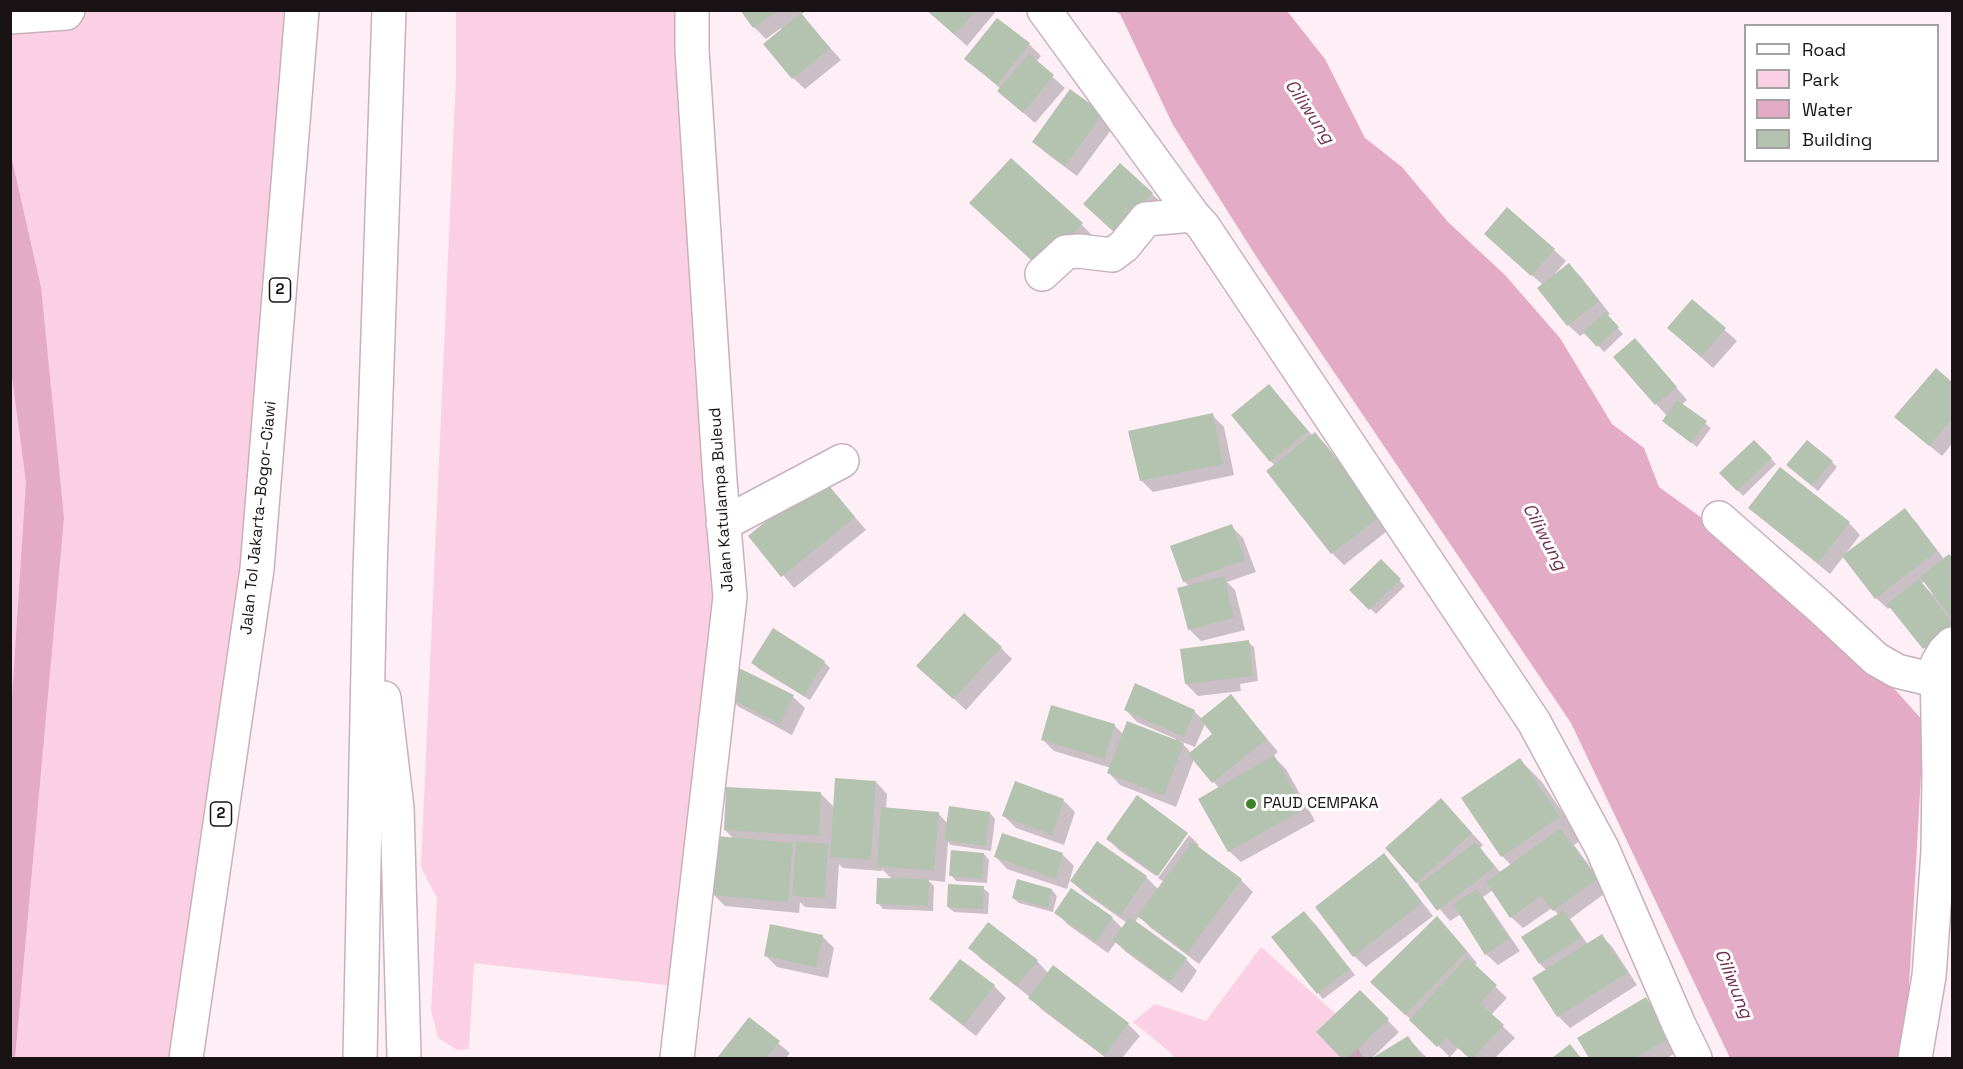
<!DOCTYPE html>
<html>
<head>
<meta charset="utf-8">
<style>
	body { margin:0 }
	#map { position:relative; width:1963px; height:1069px; overflow:hidden; background:#fdeff5; font-family:"Space Grotesk",sans-serif }
	canvas { display:block }
	.frame { position:absolute; inset:0; border:12px solid #1a1316; pointer-events:none }
	.legend { position:absolute; left:1744px; top:24px; width:195px; height:138px; box-sizing:border-box; background:#fff; border:2px solid #a3a1a2; margin:0; padding:8px 10px; list-style:none; font-size:18px; color:#1a1316 }
	.legend li { display:flex; align-items:center; gap:12px; height:30px }
	.legend b { width:30px; border:2px solid #a3a1a2 }
</style>
</head>
<body>
<div id="map">
<canvas width="1963" height="1069"></canvas>
<div class="frame"></div>
<ul class="legend">
<li><b style="height:8px;background:#fff"></b>Road</li>
<li><b style="height:16px;background:#fcd0e4"></b>Park</li>
<li><b style="height:16px;background:#e4abc6"></b>Water</li>
<li><b style="height:16px;background:#b4c2b0"></b>Building</li>
</ul>
</div>
<script>
const ctx = document.querySelector('canvas').getContext('2d');
ctx.lineJoin = 'round';
function fill(path, color) { ctx.fillStyle = color; ctx.fill(path, 'evenodd'); }
const shape = rows => new Path2D(rows.map(r => 'M' + r).join(''));
function trace(path, color, width, dash) { ctx.strokeStyle = color; ctx.lineWidth = width; ctx.lineCap = dash ? 'butt' : 'round'; ctx.setLineDash(dash || []); ctx.stroke(path); }
function drawText(font, color, halo, rows, align = 'center') {
  ctx.font = font + ' "Space Grotesk",sans-serif'; ctx.lineWidth = 6; ctx.setLineDash([]); ctx.textBaseline = 'middle'; ctx.strokeStyle = halo; ctx.fillStyle = color; for (const [text, x, y, turn = 0] of rows) {
    ctx.save(); ctx.translate(x, y); ctx.rotate((+turn || 0) * Math.PI / 180); ctx.textAlign = isNaN(turn) ? turn : align; if (halo) ctx.strokeText(text, 0, 0); ctx.fillText(text, 0, 0); ctx.restore();
  }
}
fill(shape([
	[68,10,302,11,257,569,186,1058,15,1058,41,287,11,155,10,17],
	[456,11,698,11,736,519,691,988,474,963,469,1049,457,1050,438,1038,431,1010,437,898,421,867,456,76],
	[11,362,27,482,11,728],
	[1261,947,1347,1024,1363,1058,1174,1058,1170,1052,1133,1022,1155,1004,1206,1021]
]), '#fcd0e4');
fill(shape([
	[1114,11,1287,11,1325,59,1365,138,1402,167,1448,222,1505,275,1560,338,1612,424,1644,448,1659,487,1749,552,1856,646,1924,722,1905,1058,1730,1058,1571,723,1261,264,1173,125,1120,14],
	[11,155,41,287,64,518,15,1058,10,1058,10,728,26,482,10,362]
]), '#e4abc6');
fill(shape([
	[742,10,807,10,801,15,841,60,805,89,793,78,781,28,766,39,754,27],
	[927,10,997,10,967,46],
	[1029,44,1041,56,1036,62,1065,88,1035,123,999,91,1001,89,966,59],
	[1102,114,1114,126,1077,176,1046,153,1034,142],
	[1152,194,1164,205,1097,215],
	[983,215,1082,225,1093,236,1053,280],
	[1498,245,1554,250,1566,261,1554,275,1555,276,1569,265,1581,277,1610,314,1607,316,1623,334,1604,352,1586,332,1580,336,1568,325,1543,285],
	[1692,301,1737,341,1713,368,1681,339],
	[1646,352,1687,400,1681,405,1711,428,1697,447,1664,421,1667,416,1656,404],
	[1936,370,1952,384,1952,444,1942,456,1908,428],
	[1269,386,1313,436,1315,434,1327,446,1391,528,1344,565,1332,553,1268,471,1275,466,1233,416],
	[1212,415,1224,427,1234,475,1153,492,1141,480],
	[1754,442,1776,464,1743,496,1721,473],
	[1832,462,1837,467,1818,491,1794,471],
	[821,478,866,530,794,588,750,536],
	[1904,510,1916,522,1944,559,1949,556,1952,560,1952,647,1935,660,1891,607,1888,609,1876,598,1844,556,1830,574,1755,513,1849,523,1860,535,1844,556],
	[1925,581,1934,593,1932,594,1922,583],
	[1231,526,1243,538,1256,572,1227,582,1235,590,1245,630,1201,641,1189,629,1190,587,1184,581],
	[1381,561,1405,586,1376,614,1351,590],
	[774,630,824,662,830,668,810,700,759,669,753,663],
	[1248,642,1254,647,1258,681,1240,684,1241,691,1198,696,1186,684],
	[1001,648,1012,659,966,710,930,677],
	[740,670,793,697,805,708,792,735,739,707,727,696],
	[1231,696,1278,752,1273,756,1286,769,1315,821,1241,862,1229,851,1219,788,1194,759,1176,807,1120,785,1109,773,1111,768,1054,751,1043,740,1114,725,1123,734,1175,741,1176,739,1137,722,1126,710,1194,711,1202,719],
	[1205,724,1214,735,1191,753,1180,741,1195,747],
	[1520,760,1542,782,1581,840,1574,845,1608,891,1570,919,1588,945,1602,936,1613,948,1637,985,1570,1028,1558,1016,1547,971,1540,964,1559,915,1552,908,1523,928,1511,917,1493,890,1483,897,1520,951,1498,965,1486,954,1461,914,1450,921,1387,848,1452,812,1483,845,1480,848,1501,873,1511,865,1502,856],
	[876,782,887,794,886,809,938,813,948,824,990,813,995,819,991,851,951,845,948,842,945,882,928,880,934,886,933,911,883,909,878,903,893,880,882,869,882,871,843,868,839,864,836,909,805,907,800,902,799,913,725,906,713,894,735,840,725,830,820,793,834,807],
	[1016,783,1064,801,1075,812,1064,845,1016,828,1004,816],
	[1186,833,1156,876,1119,850,1108,839],
	[1003,835,1063,855,1074,866,1067,889,1007,869,996,857],
	[1189,835,1199,845,1197,848,1241,880,1253,892,1199,964,1151,928,1139,916,1135,922,1186,959,1197,971,1182,993,1126,952,1116,942,1108,953,1067,924,1056,912,1112,918,1123,929,1127,923,1083,892,1071,880,1097,843,1146,877,1159,890,1164,882,1158,878],
	[984,854,989,860,987,883,956,881,951,875],
	[1384,855,1395,867,1433,916,1366,967,1354,956],
	[983,888,989,893,988,914,954,912,948,907],
	[1052,890,1057,896,1053,912,1019,903,1013,898],
	[1304,913,1316,925,1355,975,1323,999,1273,937],
	[1448,929,1477,963,1474,966,1507,998,1491,1015,1515,1038,1495,1058,1470,1058,1458,1048,1450,1057,1451,1058,1447,1058,1449,1056,1384,994],
	[822,936,834,948,828,978,777,967,765,955],
	[970,947,1037,961,1048,973,1053,967,1128,1024,1140,1036,1122,1058,1106,1058,1041,1009,1030,997,981,959],
	[961,961,994,986,1006,998,976,1036,943,1010,931,998],
	[1360,992,1399,1032,1372,1058,1343,1058,1318,1032],
	[1646,999,1658,1011,1681,1050,1667,1058,1591,1058,1579,1038],
	[749,1019,790,1053,786,1058,719,1058],
	[1408,1038,1427,1058,1375,1058]
]), '#0003');
fill(shape([
	[740,10,779,10,753,28],
	[926,10,976,10,955,35],
	[801,13,830,48,792,79,763,44],
	[997,18,1030,43,997,85,964,59],
	[1029,54,1054,75,1023,113,997,91],
	[1070,89,1103,113,1065,166,1032,142],
	[1011,158,1083,223,1041,269,969,203],
	[1120,163,1153,193,1115,233,1083,204],
	[1507,207,1555,249,1531,276,1484,234],
	[1569,263,1599,301,1567,326,1537,288],
	[1692,299,1726,328,1701,357,1667,328],
	[1605,312,1619,327,1597,347,1583,332],
	[1635,338,1677,387,1655,405,1613,357],
	[1936,368,1952,382,1952,419,1929,446,1894,417],
	[1269,384,1308,431,1270,462,1231,415],
	[1677,400,1707,421,1691,443,1662,421],
	[1213,413,1223,464,1140,481,1128,431],
	[1315,432,1381,516,1331,554,1266,471],
	[1754,440,1772,458,1737,491,1719,473],
	[1807,440,1833,461,1812,486,1786,465],
	[1780,467,1850,522,1818,563,1748,508],
	[821,476,855,517,781,577,748,536],
	[1905,508,1937,551,1875,599,1842,556],
	[1232,524,1245,560,1183,582,1170,546],
	[1949,554,1952,558,1952,619,1920,577],
	[1381,559,1401,579,1369,610,1349,590],
	[1224,576,1234,618,1188,630,1177,588],
	[1919,579,1952,622,1952,626,1923,649,1887,604],
	[964,613,1002,647,953,699,916,666],
	[773,628,825,661,804,696,751,663],
	[1249,640,1253,676,1185,684,1180,649],
	[739,668,794,695,780,724,725,696],
	[1135,683,1195,710,1184,737,1124,710],
	[1231,694,1267,739,1212,783,1188,754,1212,734,1200,719],
	[1051,705,1115,724,1105,759,1041,740],
	[1127,721,1184,743,1164,796,1107,773],
	[1274,755,1304,809,1228,852,1198,799],
	[1520,758,1560,817,1501,857,1461,798],
	[835,778,876,781,871,860,830,857],
	[1015,781,1064,799,1052,835,1002,816],
	[726,787,821,792,819,836,724,830],
	[1137,795,1188,833,1158,876,1106,839],
	[1441,798,1472,833,1416,883,1385,848],
	[949,806,990,812,985,846,944,840],
	[881,807,939,812,934,871,877,866],
	[1560,828,1597,879,1553,911,1541,896,1510,918,1486,882],
	[1002,833,1063,853,1056,879,994,857],
	[716,836,793,843,788,902,711,895],
	[796,841,828,844,825,898,792,896],
	[1097,841,1147,876,1120,916,1070,881],
	[1192,842,1242,879,1187,953,1137,916],
	[1476,842,1495,867,1437,911,1418,885],
	[951,850,984,853,982,879,949,876],
	[1384,853,1422,903,1353,957,1315,907],
	[877,878,929,879,928,906,876,904],
	[1017,879,1052,889,1048,908,1012,898],
	[948,884,984,886,983,909,947,907],
	[1071,888,1113,917,1096,942,1054,913],
	[1477,889,1509,939,1485,955,1453,904],
	[1564,910,1581,938,1539,964,1521,937],
	[1304,911,1350,969,1317,994,1271,937],
	[1437,916,1467,951,1405,1015,1370,982],
	[1130,917,1187,958,1170,982,1112,940],
	[988,922,1038,960,1017,986,968,948],
	[770,924,823,935,816,967,764,956],
	[1602,934,1627,973,1557,1017,1532,978],
	[1467,957,1497,985,1480,1003,1504,1025,1473,1058,1469,1058,1446,1037,1437,1047,1409,1020],
	[960,959,995,985,964,1025,929,999],
	[1053,965,1129,1023,1104,1056,1028,998],
	[1360,990,1389,1019,1348,1058,1341,1058,1316,1032],
	[1646,997,1670,1038,1635,1058,1589,1058,1577,1038],
	[749,1017,780,1041,766,1058,717,1058],
	[1408,1036,1423,1058,1372,1058],
	[1570,1044,1581,1058,1552,1058]
]), '#b4c2b0');
const minor = shape([
	[1044,10,1193,215,1203,226,1534,722,1602,848,1679,1025,1695,1058],
	[10,17,66,13,68,10],
	[1042,274,1066,252,1079,251,1112,255,1124,246,1146,219,1193,215],
	[1719,518,1818,605,1876,659,1897,671,1926,678,1937,676],
	[723,524,842,461],
	[677,1058,730,597,720,481,692,50,692,10],
	[1915,1058,1929,976,1938,852,1939,774,1937,664,1944,652,1952,644]
]);
const highway = shape([
	[384,698,397,808,404,1057],
	[186,1058,257,569,302,10],
	[360,1058,370,571,389,10]
]);
trace(minor, '#c8b1bc', 36);
trace(highway, '#c8b1bc', 36);
trace(minor, '#fff', 33);
trace(highway, '#fff', 33);
for (const [x, y, r, color] of [
	[1251,804,6,"#3c8226"]
]) { const dot = new Path2D(); dot.arc(x, y, r, 0, 2 * Math.PI); ctx.fillStyle = color; ctx.fill(dot); trace(dot, '#fff', 2); }
for (const [x, y, w] of [
	[280,290,21],
	[221,814,21]
]) { const box = new Path2D(); box.roundRect(x - w / 2, y - 12, w, 24, 4.5); ctx.fillStyle = '#fff'; ctx.fill(box); trace(box, '#1a1316', 1.5); }
drawText('bold 15px', '#1a1316', null, [
	["2",280,290],
	["2",221,814]
]);
drawText('16px', '#1a1316', '#fff', [
	["Jalan Katulampa Buleud",722,500,-94],
	["Jalan Tol Jakarta–Bogor–Ciawi",259,518,-84]
]);
drawText('16px', '#1a1316', '#fff', [
	["PAUD CEMPAKA",1263,804]
], 'left');
drawText('italic 18px', '#712d52', '#fff', [
	["Ciliwung",1309,112,56],
	["Ciliwung",1544,537,62],
	["Ciliwung",1733,984,68]
]);
</script>
</body>
</html>
